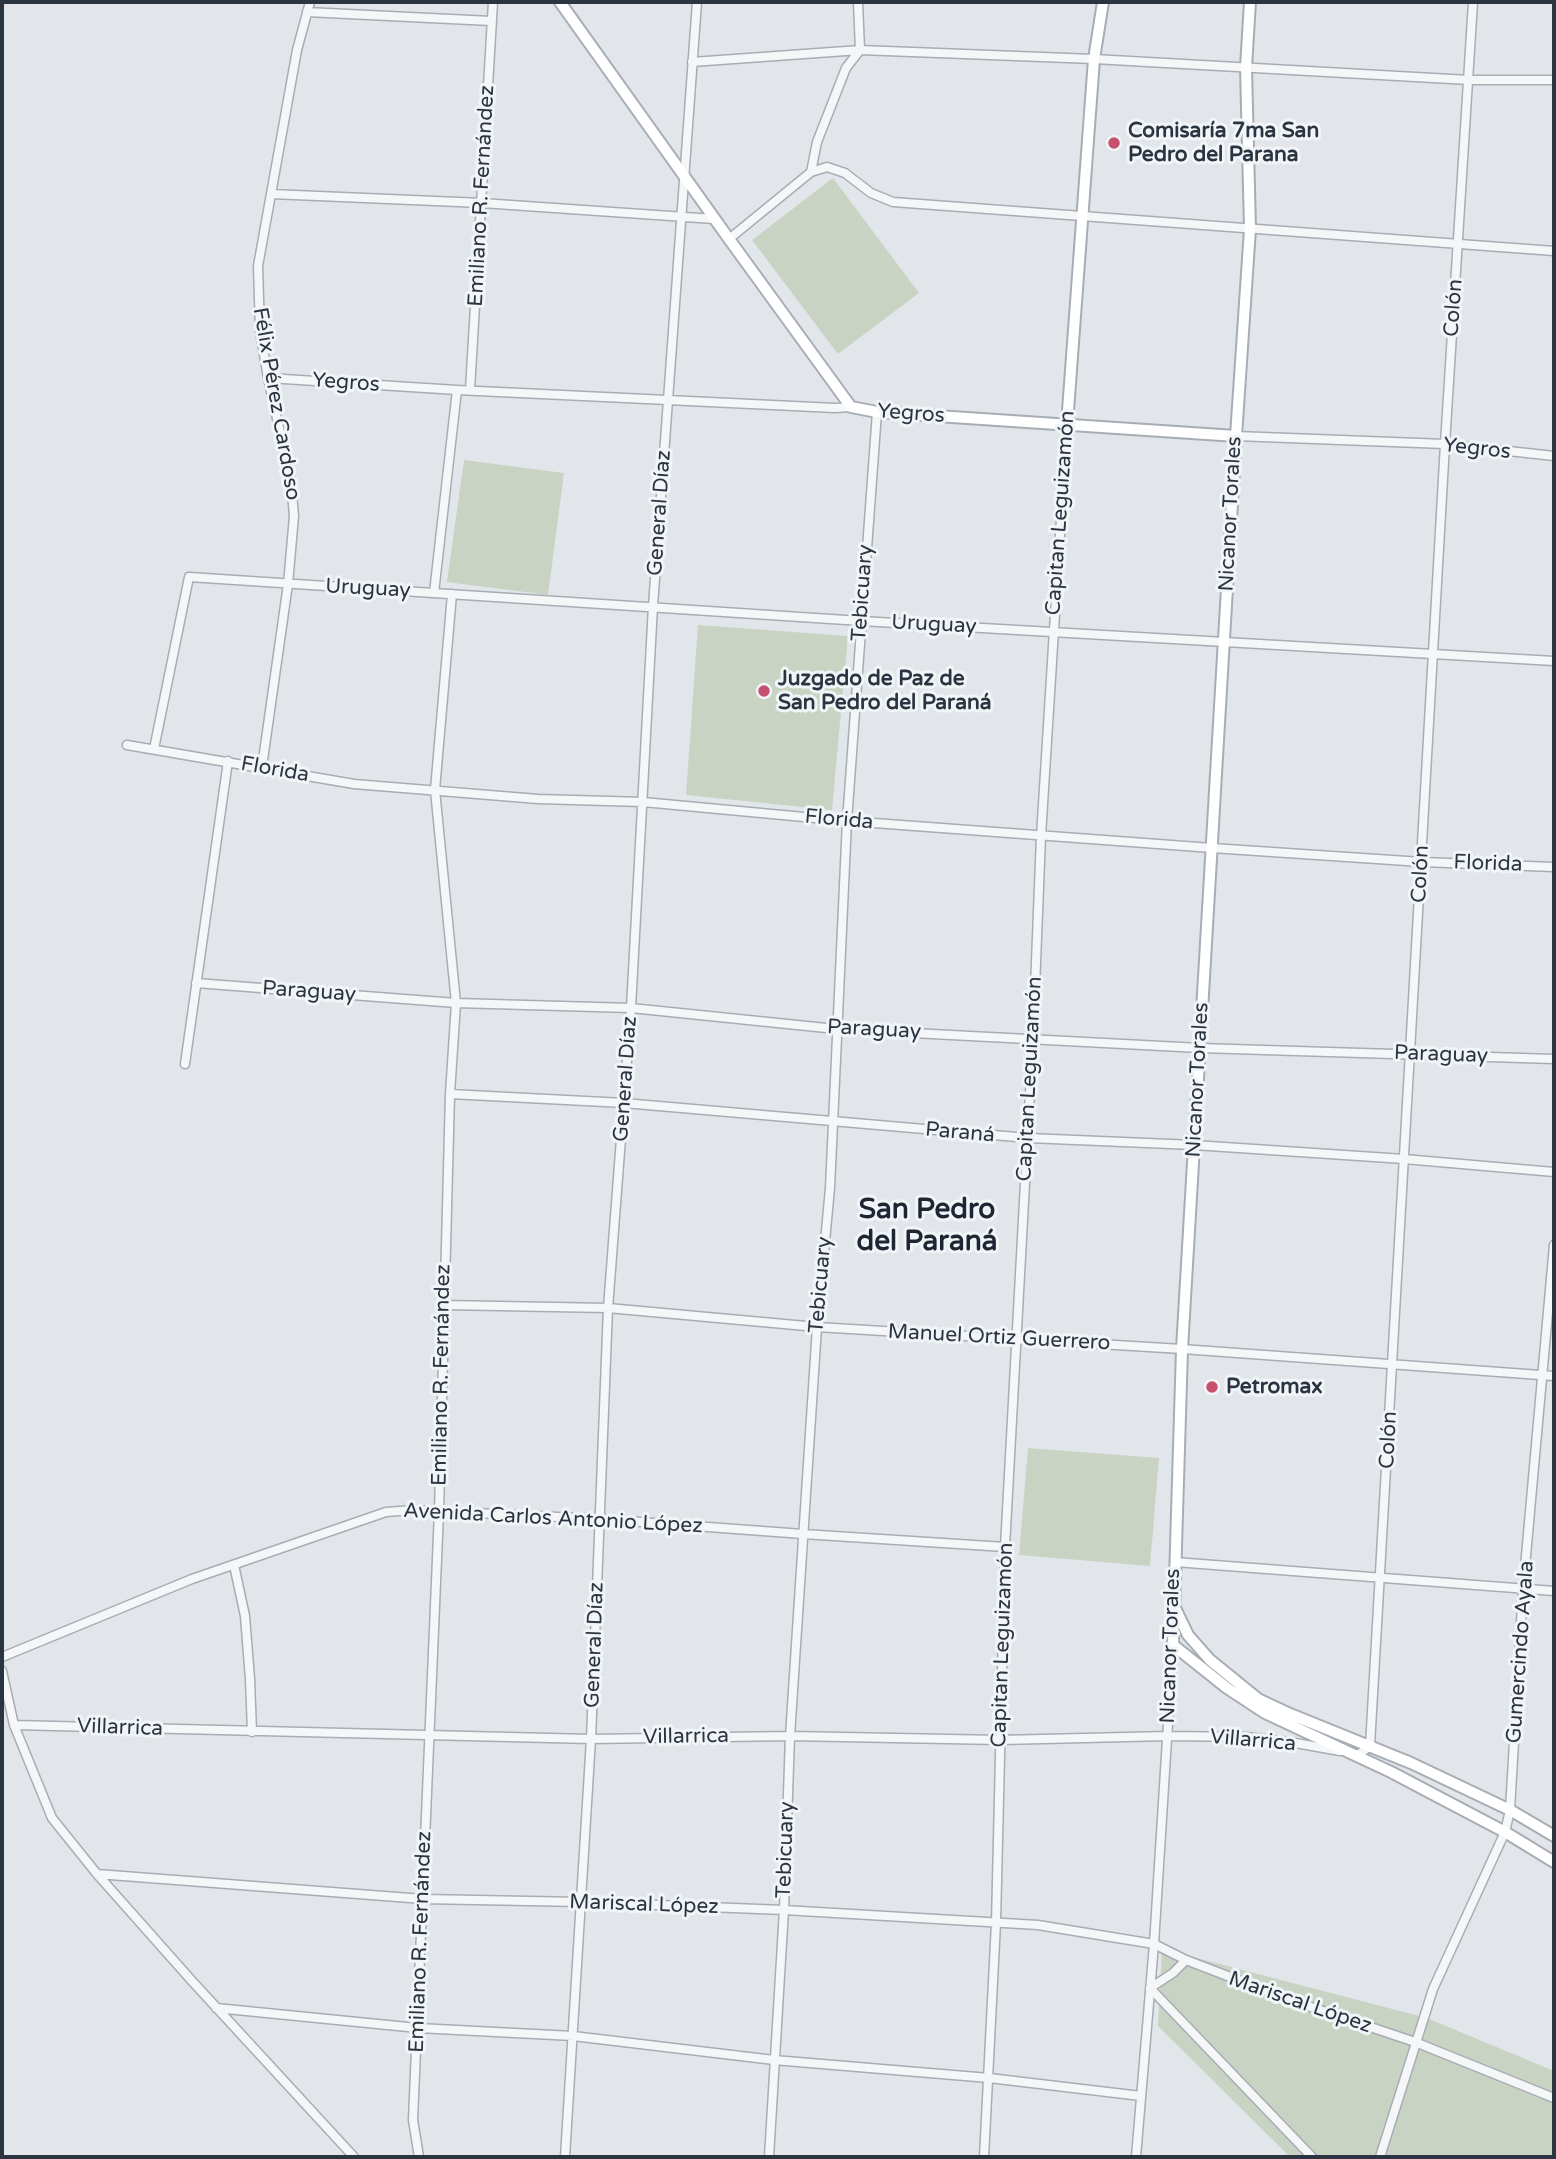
<!DOCTYPE html>
<html>
<head>
<meta charset="utf-8">
<style>
	body { margin:0 }
	#map { position:relative; width:1556px; height:2159px; overflow:hidden; background:#e2e6ea; font-family:"Varela Round",sans-serif }
	canvas { display:block }
	.frame { position:absolute; inset:0; border:4px solid #2b3541; pointer-events:none }
</style>
</head>
<body>
<div id="map">
<canvas width="1556" height="2159"></canvas>
<div class="frame"></div>
</div>
<script>
const ctx = document.querySelector('canvas').getContext('2d');
ctx.lineJoin = 'round';
function fill(path, color) { ctx.fillStyle = color; ctx.fill(path, 'evenodd'); }
const shape = rows => new Path2D(rows.map(r => 'M' + r).join(''));
function trace(path, color, width, dash) { ctx.strokeStyle = color; ctx.lineWidth = width; ctx.lineCap = dash ? 'butt' : 'round'; ctx.setLineDash(dash || []); ctx.stroke(path); }
function drawText(font, color, halo, rows, align = 'center') {
  ctx.font = font + ' "Varela Round",sans-serif'; ctx.lineWidth = 6; ctx.setLineDash([]); ctx.textBaseline = 'middle'; ctx.strokeStyle = halo; ctx.fillStyle = color; for (const [text, x, y, turn = 0] of rows) {
    ctx.save(); ctx.translate(x, y); ctx.rotate((+turn || 0) * Math.PI / 180); ctx.textAlign = isNaN(turn) ? turn : align; if (halo) ctx.strokeText(text, 0, 0); ctx.fillText(text, 0, 0); ctx.restore();
  }
}
fill(shape([
	[833,178,919,293,838,354,752,240],
	[464,460,564,473,548,595,447,582],
	[698,625,848,636,832,810,686,795],
	[1028,1448,1159,1458,1150,1566,1019,1555],
	[1162,1949,1427,2018,1554,2071,1554,2157,1290,2157,1158,2026]
]), '#c9d3c4');
const street = shape([
	[307,12,491,21],
	[692,62,860,50,1094,59,1469,80,1554,80],
	[811,172,817,142,846,68,860,50,858,2],
	[271,194,482,203,714,219],
	[729,239,811,172,827,167,845,173,871,193,893,202,1554,251],
	[268,378,457,390,835,408,851,407],
	[470,390,493,2],
	[1236,436,1445,444,1554,456],
	[434,593,457,390],
	[127,745,354,784,538,799,643,802,847,821,1212,848,1422,862,1554,867],
	[154,749,189,577,861,621,1554,661],
	[262,767,288,584,294,516,291,482,268,378,260,331,258,266,297,50,310,2],
	[196,983,456,1003,631,1008,836,1029,1200,1048,1554,1059],
	[185,1064,228,761],
	[450,1094,624,1103,1028,1138,1194,1145,1404,1159,1554,1172],
	[444,1305,608,1308,817,1327,1182,1349,1554,1376],
	[1175,1562,1554,1591],
	[234,1565,245,1616,250,1679,252,1732],
	[2,1657,192,1579,386,1512,413,1510,600,1519,803,1534,1005,1547],
	[2,1671,14,1725,52,1818,97,1874,192,1981,354,2157],
	[14,1725,591,1739,790,1736,1000,1740,1168,1736,1246,1737,1290,1742,1340,1751],
	[1352,1754,1358,1755,1370,1746,1445,444,1473,2],
	[97,1874,423,1899,581,1902,784,1910,1038,1925,1154,1944,1186,1960],
	[216,2008,418,2028,573,2036,774,2060,989,2078,1141,2096],
	[419,2157,413,2120,439,1512,450,1094,456,1003,435,790,452,594],
	[565,2157,591,1739,608,1308,631,1008,653,606,697,2],
	[769,2157,784,1910,790,1736,817,1327,830,1188,847,821,877,412],
	[984,2157,996,1923,1005,1547,1033,1038,1041,836,1067,424],
	[1136,2157,1154,1944,1173,1645],
	[1312,2157,1150,1988,1173,1973,1186,1960,1290,2000,1415,2042,1554,2098],
	[1380,2157,1433,1989,1505,1832,1510,1810,1523,1589,1554,1245]
]);
const secondary = shape([
	[560,2,729,239,851,407,877,412,1236,436],
	[1250,2,1246,67,1250,229,1236,436,1182,1349,1173,1645,1227,1688,1265,1713,1391,1772,1505,1832,1554,1862],
	[1067,424,1094,59,1103,2],
	[1175,1608,1188,1635,1210,1660,1258,1699,1290,1714,1411,1763,1510,1810,1554,1836]
]);
trace(street, '#a7adb4', 11);
trace(secondary, '#a7adb4', 14);
trace(street, '#f5f6f8', 8);
trace(secondary, '#fff', 10);
for (const [x, y, r, color] of [
	[1114,143,7,"#c6506e"],
	[764,691,7,"#c6506e"],
	[1212,1387,7,"#c6506e"]
]) { const dot = new Path2D(); dot.arc(x, y, r, 0, 2 * Math.PI); ctx.fillStyle = color; ctx.fill(dot); trace(dot, '#f2f5f7', 2.5); }
drawText('bold 21px', '#2b3541', '#f2f5f7', [
	["Comisaría 7ma San",1128,131],
	["Pedro del Parana",1128,155],
	["Juzgado de Paz de",778,679],
	["San Pedro del Paraná",778,703],
	["Petromax",1226,1387]
], 'left');
drawText('21px', '#2b3541', '#f2f5f7', [
	["Emiliano R. Fernández",482,196,-87],
	["Colón",1454,308,-86],
	["Yegros",346,383,4],
	["Félix Pérez Cardoso",276,404,80],
	["Yegros",911,414,4],
	["Yegros",1477,449,6],
	["General Díaz",660,513,-86],
	["Capitan Leguizamón",1061,513,-86],
	["Nicanor Torales",1231,514,-87],
	["Uruguay",368,589,3],
	["Tebicuary",863,593,-86],
	["Uruguay",934,625,3],
	["Florida",275,770,10],
	["Florida",839,820,5],
	["Florida",1488,864,2],
	["Colón",1421,874,-87],
	["Paraguay",309,992,4],
	["Paraguay",874,1030,3],
	["Paraguay",1441,1055,2],
	["General Díaz",626,1079,-86],
	["Capitan Leguizamón",1030,1079,-87],
	["Nicanor Torales",1198,1080,-87],
	["Paraná",960,1133,5],
	["Tebicuary",821,1285,-85],
	["Manuel Ortiz Guerrero",999,1338,3],
	["Emiliano R. Fernández",442,1375,-89],
	["Colón",1389,1440,-87],
	["Avenida Carlos Antonio López",553,1519,3],
	["General Díaz",595,1645,-88],
	["Capitan Leguizamón",1003,1645,-88],
	["Nicanor Torales",1171,1646,-88],
	["Gumercindo Ayala",1521,1652,-86],
	["Villarrica",120,1728,2],
	["Villarrica",686,1737,-1],
	["Villarrica",1253,1741,5],
	["Tebicuary",786,1850,-88],
	["Mariscal López",644,1905,2],
	["Emiliano R. Fernández",421,1942,-88],
	["Mariscal López",1300,2003,19]
]);
drawText('bold 28px', '#1d2632', '#f2f5f7', [
	["San Pedro",927,1211],
	["del Paraná",927,1243]
]);
</script>
</body>
</html>
